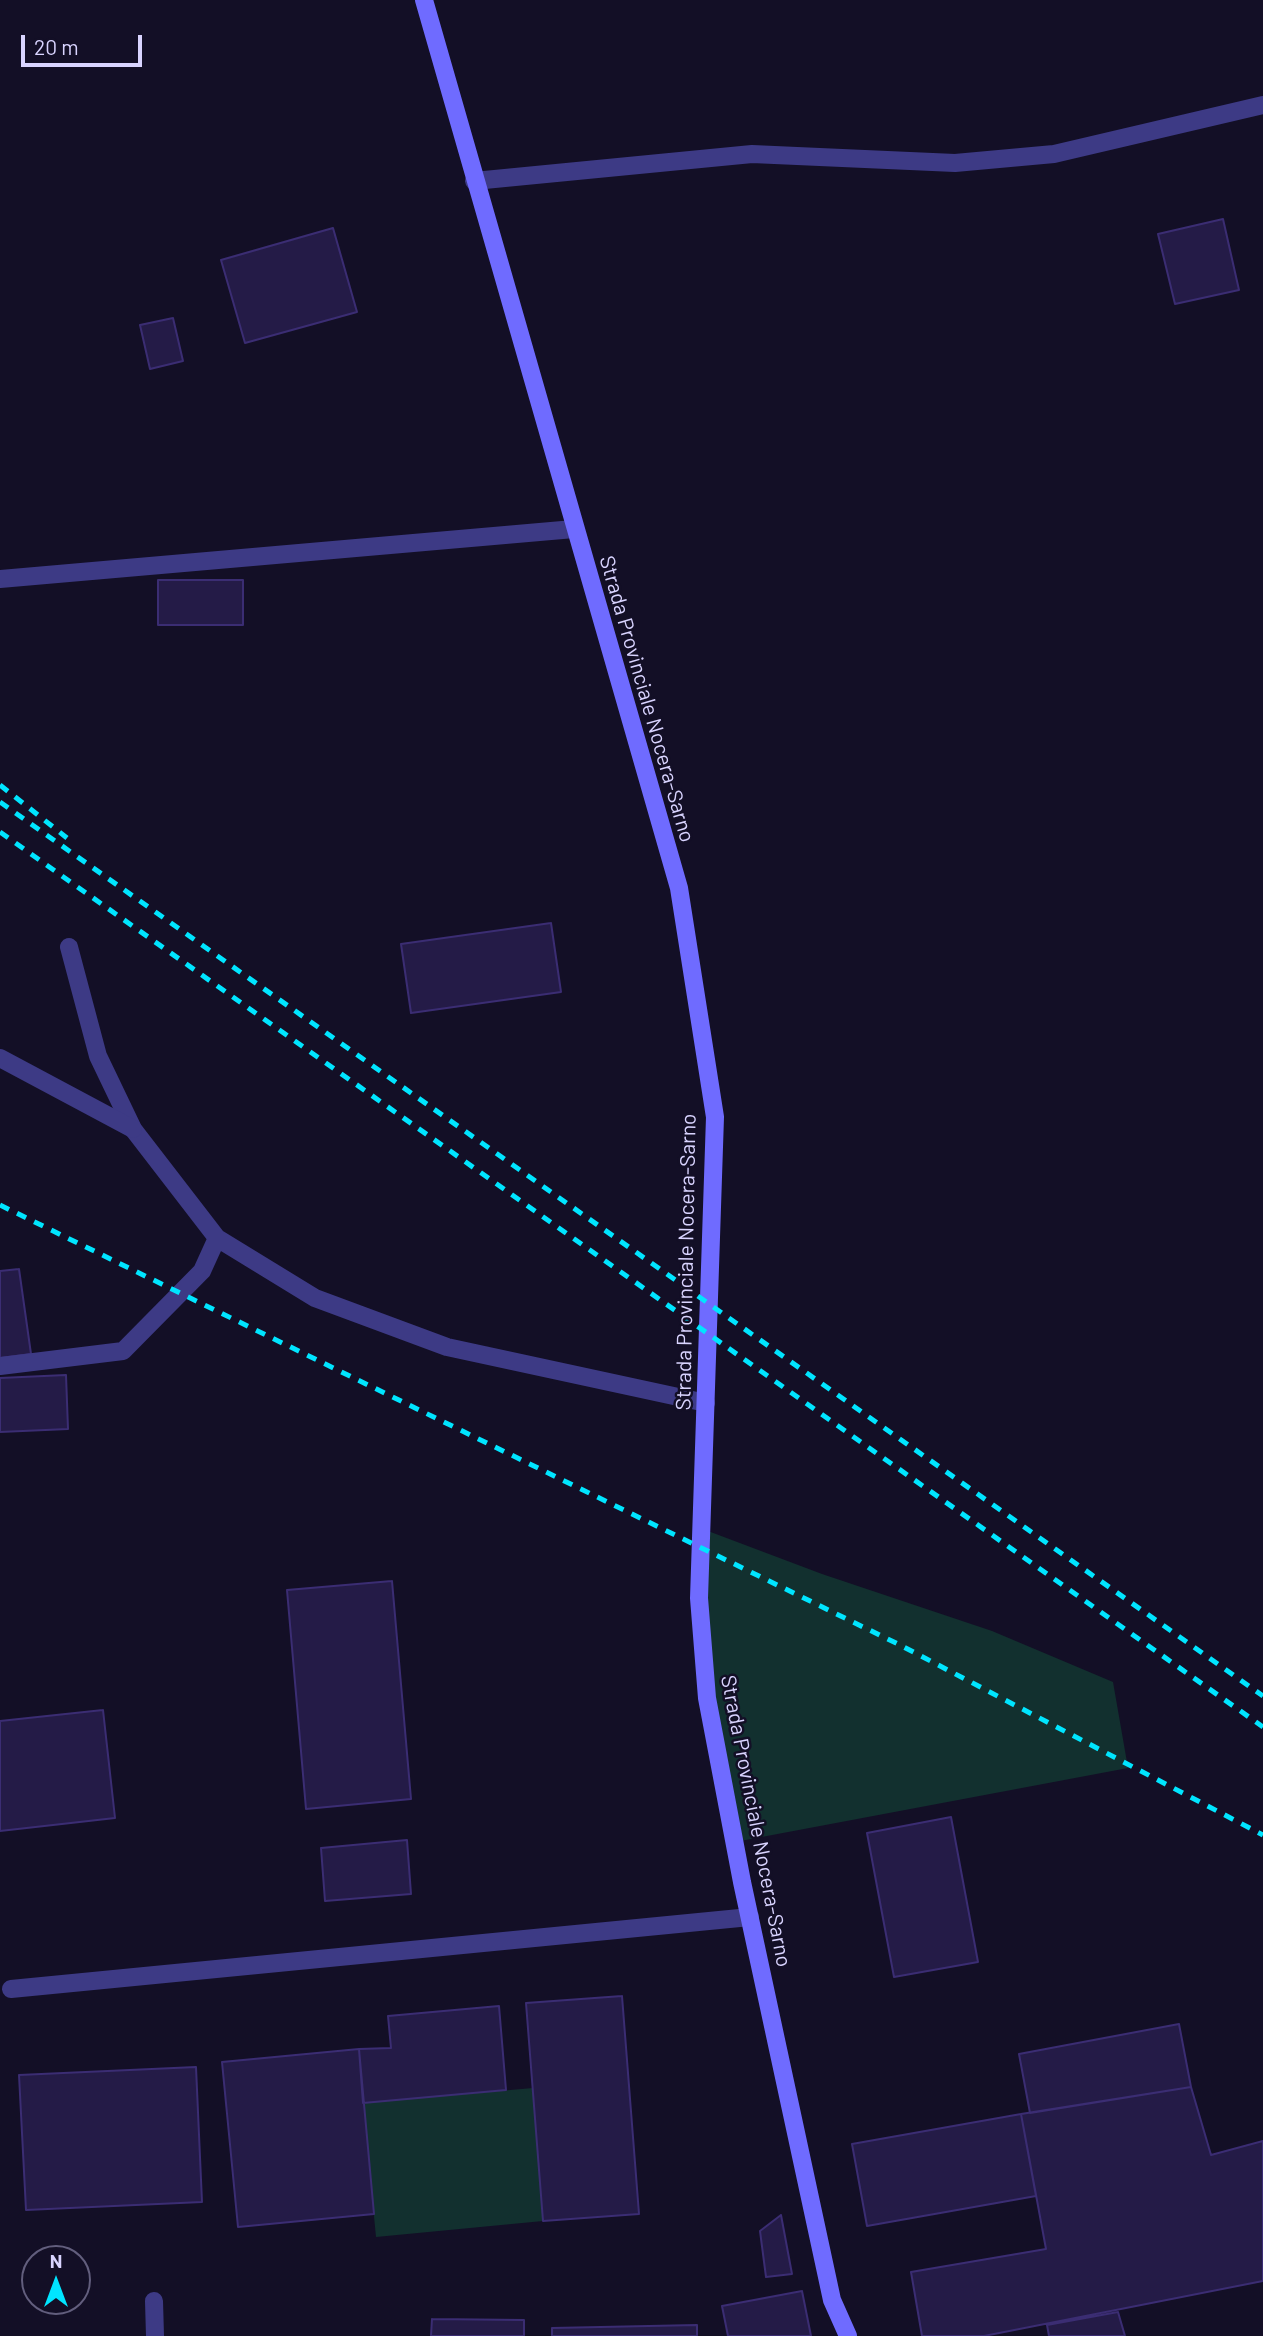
<!DOCTYPE html>
<html>
<head>
<meta charset="utf-8">
<style>
	body { margin:0 }
	#map { position:relative; width:1263px; height:2336px; overflow:hidden; background:#130f26; font-family:Barlow,sans-serif }
	canvas { display:block }
	.north { position:absolute; left:21px; top:2245px; width:70px; height:70px; box-sizing:border-box; background:#130f26; border:2px solid #625e7d; border-radius:50%; rotate:0deg; font-size:19px; font-weight:700; line-height:28px; text-align:center; color:#d9d4ff }
	.north::after { content:''; display:block; margin:auto; width:24px; height:32px; background:#00e5ff; clip-path:polygon(50% 0,100% 100%,50% 72%,0 100%) }
	.scale { position:absolute; left:21px; top:35px; width:121px; height:32px; box-sizing:border-box; border:4px solid #d9d4ff; border-top:0; padding-left:9px; font-size:21px; line-height:24px; white-space:nowrap; color:#d9d4ff; -webkit-text-stroke:5px #130f26; paint-order:stroke }
</style>
</head>
<body>
<div id="map">
<canvas width="1263" height="2336"></canvas>
<div class="north">N</div>
<div class="scale">20 m</div>
</div>
<script>
const ctx = document.querySelector('canvas').getContext('2d');
ctx.lineJoin = 'round';
function fill(path, color) { ctx.fillStyle = color; ctx.fill(path, 'evenodd'); }
const shape = rows => new Path2D(rows.map(r => 'M' + r).join(''));
function trace(path, color, width, dash) { ctx.strokeStyle = color; ctx.lineWidth = width; ctx.lineCap = dash ? 'butt' : 'round'; ctx.setLineDash(dash || []); ctx.stroke(path); }
function drawText(font, color, halo, rows, align = 'center') {
  ctx.font = font + ' Barlow,sans-serif'; ctx.lineWidth = 5; ctx.setLineDash([]); ctx.textBaseline = 'middle'; ctx.strokeStyle = halo; ctx.fillStyle = color; for (const [text, x, y, turn = 0] of rows) {
    ctx.save(); ctx.translate(x, y); ctx.rotate((+turn || 0) * Math.PI / 180); ctx.textAlign = isNaN(turn) ? turn : align; if (halo) ctx.strokeText(text, 0, 0); ctx.fillText(text, 0, 0); ctx.restore();
  }
}
fill(shape([
	[700,1528,822,1574,992,1631,1113,1682,1128,1768,735,1842,707,1698],
	[533,2088,543,2221,376,2237,363,2103]
]), '#12302f');
const building = shape([
	[1223,219,1239,290,1175,304,1158,234,1223,219],
	[333,228,357,312,245,343,221,260,333,228],
	[173,318,183,361,150,369,140,325,173,318],
	[158,580,243,580,243,625,158,625,158,580],
	[551,923,561,992,411,1013,401,944,551,923],
	[19,1269,31,1354,0,1358,0,1271,19,1269],
	[66,1375,68,1429,0,1432,0,1378,66,1375],
	[392,1581,411,1799,306,1809,287,1590,392,1581],
	[103,1710,115,1818,0,1831,0,1721,103,1710],
	[951,1817,978,1962,894,1977,867,1833,951,1817],
	[407,1840,411,1894,325,1901,321,1848,407,1840],
	[622,1996,639,2214,543,2221,526,2003,622,1996],
	[499,2006,506,2090,363,2103,359,2049,391,2048,388,2016,499,2006],
	[1179,2024,1191,2087,1030,2113,1019,2054,1179,2024],
	[359,2049,374,2214,238,2227,222,2062,359,2049],
	[196,2067,202,2202,26,2210,19,2075,196,2067],
	[1191,2087,1211,2155,1263,2141,1263,2281,984,2336,922,2336,911,2272,1046,2249,1021,2114,1191,2087],
	[1021,2114,1036,2196,867,2226,852,2144,1021,2114],
	[781,2215,792,2274,766,2277,760,2231,781,2215],
	[802,2291,811,2336,728,2336,722,2306,802,2291],
	[1118,2312,1125,2336,1049,2336,1047,2325,1118,2312],
	[432,2319,524,2320,524,2336,431,2336,432,2319],
	[697,2325,697,2336,552,2336,552,2328,697,2325]
]);
fill(building, '#241b47');
trace(building, '#3b2d73', 2);
trace(shape([
	[0,579,574,529],
	[69,947,98,1056,133,1129,217,1238,315,1298,447,1347,706,1403],
	[0,1366,123,1351,202,1271,217,1238],
	[11,1989,750,1917]
]), '#3d3a85', 18);
trace(shape([
	[474,181,752,154,955,163,1054,154,1263,105],
	[0,1058,133,1129],
	[154,2301,155,2336]
]), '#3d3a85', 18);
trace(shape([
	[424,0,679,888,715,1117,699,1598,707,1698,742,1882,832,2300,848,2336]
]), '#6f6bff', 18);
trace(shape([
	[0,785,67,838],
	[0,802,1263,1696],
	[0,832,1263,1727],
	[0,1205,900,1645,1263,1835]
]), '#00e5ff', 5, [10, 9]);
drawText('21px', '#d9d4ff', '#130f26', [
	["Strada Provinciale Nocera-Sarno",647,699,74],
	["Strada Provinciale Nocera-Sarno",686,1262,-89],
	["Strada Provinciale Nocera-Sarno",756,1821,79]
]);
</script>
</body>
</html>
